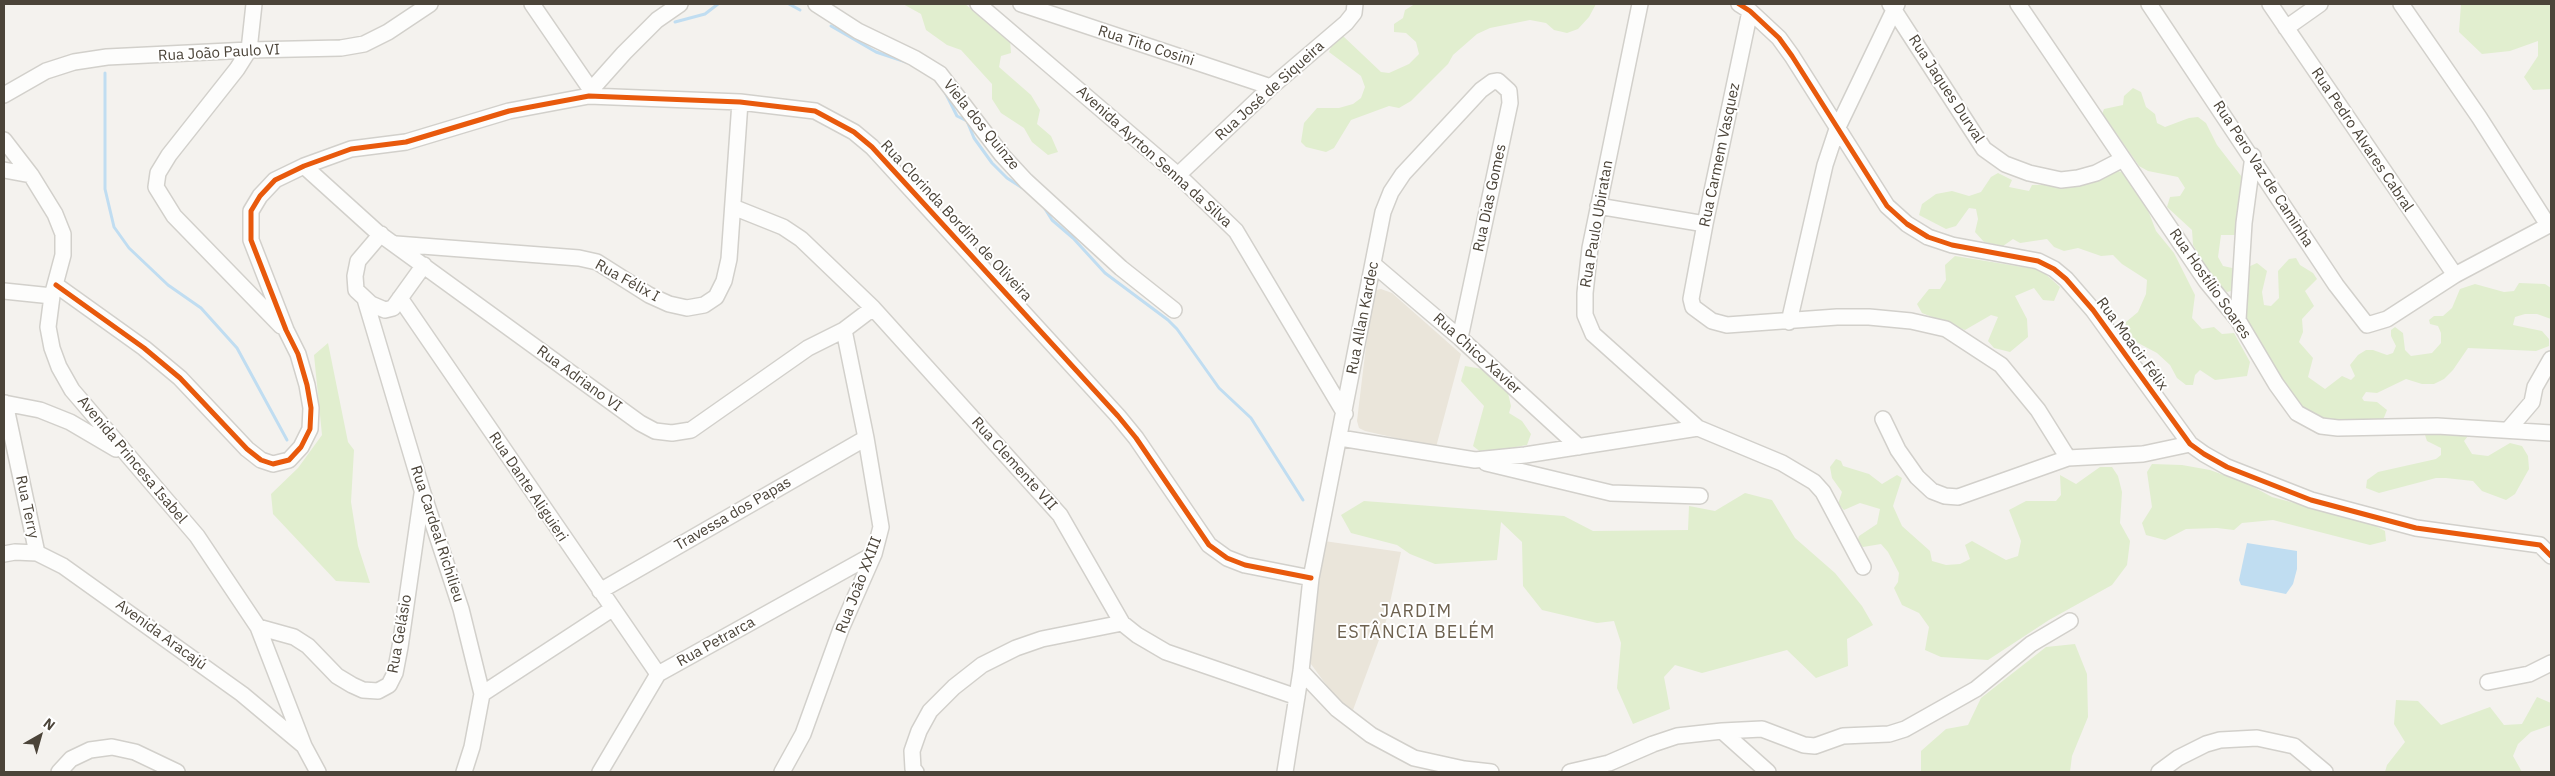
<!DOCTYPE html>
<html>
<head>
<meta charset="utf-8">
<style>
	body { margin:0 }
	#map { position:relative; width:2555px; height:776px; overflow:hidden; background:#f4f2ee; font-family:"IBM Plex Sans",sans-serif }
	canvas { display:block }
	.frame { position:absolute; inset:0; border:5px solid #4b4439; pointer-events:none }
	.north { position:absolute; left:15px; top:711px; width:50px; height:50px; -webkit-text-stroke:4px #fff; paint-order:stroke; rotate:38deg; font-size:14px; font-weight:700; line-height:20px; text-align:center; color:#4b4439 }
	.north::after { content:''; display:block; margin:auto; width:18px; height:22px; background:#4b4439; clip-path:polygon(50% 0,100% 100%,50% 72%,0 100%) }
</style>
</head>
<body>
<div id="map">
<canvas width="2555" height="776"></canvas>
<div class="frame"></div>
<div class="north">N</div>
</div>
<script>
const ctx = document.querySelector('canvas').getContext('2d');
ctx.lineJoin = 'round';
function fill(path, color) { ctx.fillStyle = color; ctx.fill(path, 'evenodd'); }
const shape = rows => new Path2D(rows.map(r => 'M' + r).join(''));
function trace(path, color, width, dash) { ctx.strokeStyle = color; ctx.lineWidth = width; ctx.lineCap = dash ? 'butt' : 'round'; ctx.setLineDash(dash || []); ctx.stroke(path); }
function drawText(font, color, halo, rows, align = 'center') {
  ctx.font = font + ' "IBM Plex Sans",sans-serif'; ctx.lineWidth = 4; ctx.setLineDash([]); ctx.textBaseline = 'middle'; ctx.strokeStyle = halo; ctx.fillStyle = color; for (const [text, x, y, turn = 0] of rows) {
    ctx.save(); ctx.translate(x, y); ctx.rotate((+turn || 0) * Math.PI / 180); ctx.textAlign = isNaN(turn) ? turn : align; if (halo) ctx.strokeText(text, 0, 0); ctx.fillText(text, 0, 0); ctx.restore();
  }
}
fill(shape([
	[1381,289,1392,293,1461,354,1436,447,1365,431,1359,428,1357,421,1372,296,1376,290],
	[1324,541,1401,552,1386,621,1353,710,1338,701,1308,660]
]), '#eae5da');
fill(shape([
	[903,4,965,4,1010,40,1011,53,1001,56,999,67,1031,95,1040,110,1037,124,1051,136,1058,152,1048,155,1032,142,1024,128,1001,113,992,99,992,84,961,50,947,45,926,30,921,14],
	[1415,4,1596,4,1589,17,1578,29,1567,33,1554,30,1546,23,1530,20,1490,28,1477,34,1453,55,1448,64,1411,101,1399,108,1389,106,1351,120,1334,148,1326,152,1306,147,1301,142,1304,123,1317,108,1339,108,1353,104,1361,98,1365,87,1361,76,1329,52,1334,39,1343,36,1381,72,1389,73,1409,64,1419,54,1416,42,1406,33,1394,32,1394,24,1403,18,1405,10],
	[2461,4,2551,4,2551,89,2533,90,2524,77,2538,56,2538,41,2510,51,2482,54,2459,32],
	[2133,88,2141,92,2146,107,2155,114,2157,123,2165,127,2189,118,2198,117,2206,123,2217,145,2245,181,2236,235,2221,235,2218,257,2223,266,2237,269,2231,291,2227,292,2212,278,2193,245,2192,230,2167,207,2170,197,2180,196,2185,188,2178,177,2148,171,2139,166,2116,133,2101,117,2104,109,2123,105,2124,96],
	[2118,171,2124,173,2144,200,2156,231,2174,253,2195,295,2192,318,2202,329,2214,327,2222,334,2234,333,2250,362,2247,376,2215,380,2200,370,2195,375,2193,385,2186,385,2177,378,2170,365,2157,353,2125,336,2126,322,2138,312,2146,294,2147,280,2122,264,2113,255,2101,256,2078,248,2064,251,2054,247,2047,239,2020,243,2013,239,2003,246,1984,242,1975,232,1978,219,1976,209,1969,208,1956,226,1946,229,1919,215,1922,204,1936,194,1952,191,1969,196,1981,192,1991,177,1998,173,2012,180,2009,187,2029,191,2032,185,2090,184],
	[1955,256,2041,270,2060,287,2054,301,2043,300,2034,288,2015,296,2027,319,2028,337,2010,352,1994,348,1988,341,1998,317,1991,315,1965,330,1922,313,1917,304,1929,289,1940,289,1946,280,1945,265],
	[2296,258,2300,265,2313,273,2317,279,2305,291,2314,306,2302,319,2303,332,2299,342,2313,358,2308,377,2325,389,2342,376,2351,380,2355,376,2350,365,2358,355,2366,350,2373,350,2387,355,2393,353,2396,346,2391,336,2391,330,2395,327,2403,333,2405,350,2411,356,2432,353,2441,343,2441,333,2438,326,2430,324,2429,320,2434,316,2443,316,2452,308,2460,289,2475,284,2504,292,2514,291,2519,283,2545,284,2551,288,2551,319,2537,314,2525,314,2515,317,2513,325,2542,331,2549,339,2549,346,2536,351,2468,348,2453,370,2444,379,2434,384,2422,384,2406,379,2377,393,2366,392,2362,398,2364,401,2377,402,2387,410,2383,420,2350,422,2323,420,2302,410,2276,374,2245,319,2248,267,2257,263,2267,271,2262,292,2264,305,2271,306,2279,298,2278,271,2289,259],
	[328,343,348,442,354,450,351,502,358,546,370,583,336,581,273,514,271,494,298,468,322,435,314,355],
	[1465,366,1482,369,1496,379,1508,393,1511,406,1509,413,1522,421,1531,434,1527,445,1482,453,1473,446,1484,406,1461,381],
	[2431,430,2464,432,2468,436,2464,441,2472,454,2488,456,2510,443,2522,446,2528,456,2529,469,2515,494,2506,500,2482,491,2473,481,2446,478,2436,478,2379,493,2366,488,2367,480,2378,472,2436,459,2441,455,2441,448,2427,441,2425,435],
	[1836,459,1841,461,1843,466,1869,474,1882,484,1897,475,1902,478,1893,506,1902,526,1930,551,1932,561,1946,565,1960,564,1970,559,1965,545,1972,541,2006,560,2018,556,2021,541,2009,510,2026,501,2056,501,2061,495,2060,475,2076,484,2100,467,2112,467,2118,476,2122,492,2120,523,2130,541,2127,565,2112,585,2049,620,1988,660,1941,657,1925,650,1929,627,1919,613,1902,605,1894,588,1898,582,1899,573,1888,552,1881,544,1863,547,1857,543,1859,536,1877,524,1880,509,1860,503,1844,510,1838,504,1842,492,1832,478,1830,467],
	[2152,464,2182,465,2210,470,2246,483,2272,497,2370,523,2385,531,2386,541,2370,545,2273,520,2242,523,2234,530,2217,528,2186,529,2165,540,2146,535,2142,523,2152,507,2147,472],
	[1745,493,1772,500,1795,538,1835,573,1862,606,1873,625,1847,639,1848,666,1816,678,1787,650,1702,673,1675,665,1664,677,1670,709,1633,724,1617,688,1621,643,1614,621,1597,623,1542,610,1523,586,1522,542,1501,522,1497,560,1435,564,1410,554,1397,545,1351,533,1341,515,1364,501,1564,516,1593,531,1688,530,1689,506,1715,511],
	[2075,644,2087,674,2088,717,2072,756,2070,772,1921,772,1921,751,1946,729,1968,725,1981,698,2046,647],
	[2537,697,2551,703,2551,725,2531,732,2518,744,2513,756,2522,772,2385,772,2387,765,2405,742,2394,724,2396,700,2418,701,2441,725,2490,707,2504,725,2522,724]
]), '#e1eecf');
fill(shape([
	[2247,543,2297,551,2297,569,2293,584,2286,594,2241,585,2239,580]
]), '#c0ddf1');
trace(shape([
	[789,4,800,10],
	[675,22,705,14,718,4],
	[831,26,876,52,906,62],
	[105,73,105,189,114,227,129,248,168,285,201,308,237,348,287,440],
	[945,92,957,116,967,121,974,138,992,163,1007,178,1024,189],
	[1042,204,1052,220,1073,238,1105,273,1168,320,1177,329,1219,388,1251,418,1303,500]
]), '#c0ddf1', 3);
const minor = shape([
	[254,4,249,50,237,69,169,155,158,173,156,187,174,216,281,326],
	[532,4,591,90],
	[816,4,858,31,914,58,940,74,1002,155,1026,181,1121,268,1174,310],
	[978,4,1178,175,1236,231,1345,414],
	[1021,4,1271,87],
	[1640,4,1590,248,1585,293,1585,315,1593,334,1698,428,1782,463,1814,482,1823,492,1863,567],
	[1739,4,1750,11,1779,38,1792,56,1887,206,1907,224,1928,237,1952,245,2038,261,2054,269,2066,279,2093,310,2190,444,2204,454,2227,467,2311,500,2416,528,2540,545,2551,556],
	[1890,4,1984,149,2005,164,2029,173,2061,180,2078,178,2096,173,2123,159],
	[2018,4,2206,281,2238,320,2276,384,2297,413,2321,426,2338,428,2437,426,2551,433],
	[2149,4,2336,285,2367,325,2387,319,2455,275,2551,224],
	[2270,4,2455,275],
	[2401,4,2479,117,2548,225],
	[1750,11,1705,224,1691,299,1693,307,1712,321,1727,325,1837,317,1869,317,1911,321,1946,329,2001,365,2038,410,2068,458],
	[2286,28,2320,4],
	[4,95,46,71,74,62,107,57,249,50,341,48,364,44,388,32,430,4],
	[589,96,591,90,624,53,657,20,680,4],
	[4,140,31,175,55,214,63,234,63,255,52,296,48,327,52,348,59,367,72,390,197,536,258,627,304,746,318,772],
	[304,166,377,232,640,423,655,431,672,433,691,430,808,348,844,330,873,308],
	[4,170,31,175],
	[1178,175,1271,87,1346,23,1354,13,1355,4],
	[1598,206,1705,224],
	[733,207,783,227,801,239,873,308,1060,515,1122,623,1137,635,1166,652,1297,697],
	[381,234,358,261,355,276,356,290,371,304,385,310,393,308,424,265],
	[396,244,579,258,597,262,649,295,669,304,687,308,704,305,716,297,724,281,729,259,740,102],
	[1373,264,1460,338,1579,447],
	[56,285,144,348,180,378,247,449,261,460,273,464,289,460,301,447,310,429,311,408,307,385,298,354,286,330,251,240,251,211,260,196,275,180,304,166,351,149,406,142,509,111,589,96,740,102,815,111,854,132,872,147,1118,416,1136,438,1209,545,1227,558,1245,565,1311,578],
	[4,291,52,296],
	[400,298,658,674],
	[365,299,422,490,461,609,482,694,472,747,464,772],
	[2238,320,2244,223,2253,156],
	[1789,322,1825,165,1837,129,1897,4],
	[4,403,40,410,70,422,116,449],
	[5,403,37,553],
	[1883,419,1898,450,1917,477,1932,491,1945,496,1958,497,2068,458,2143,454,2190,444],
	[2508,430,2532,402,2535,387,2551,359],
	[1340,438,1475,460,1525,455,1698,428],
	[1486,463,1611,493,1700,496],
	[4,554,15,552,37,553,63,566,242,694,303,745],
	[600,591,866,438],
	[258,627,294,637,308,646,337,676,352,685,363,690,378,691,389,685,395,673,400,647,422,494],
	[1301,671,1337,709,1371,735,1414,758,1464,769,1491,772],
	[2488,682,2529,674,2551,663],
	[482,694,612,609],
	[1722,731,1762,729,1804,745,1815,746,1843,736,1889,734,1905,729,1976,689,2031,644,2070,621],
	[59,772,71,759,90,750,112,747,135,752,177,772],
	[600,772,658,674,874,554],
	[782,772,803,734,841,629,874,554,881,527,866,438,844,330],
	[916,772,913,769,912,751,919,731,930,711,954,687,982,665,1016,648,1042,639,1122,623],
	[1285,772,1301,671,1311,578,1383,212,1391,192,1403,174,1481,90,1492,82,1498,81,1509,91,1510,103,1460,338],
	[1570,772,1609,763,1653,744,1677,736,1722,731,1768,772],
	[2159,772,2178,758,2206,744,2220,740,2257,738,2294,746,2325,772]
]);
trace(minor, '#d2d0cb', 18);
trace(minor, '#fdfdfc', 15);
trace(shape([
	[1739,4,1750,11,1779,38,1792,56,1887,206,1907,224,1928,237,1952,245,2038,261,2054,269,2066,279,2093,310,2190,444,2204,454,2227,467,2311,500,2416,528,2540,545,2551,556],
	[56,285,144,348,180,378,247,449,261,460,273,464,289,460,301,447,310,429,311,408,307,385,298,354,286,330,251,240,251,211,260,196,275,180,304,166,351,149,406,142,509,111,589,96,740,102,815,111,854,132,872,147,1118,416,1136,438,1209,545,1227,558,1245,565,1311,578]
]), '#e8590c', 5);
drawText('15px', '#4b4439', '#fff', [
	["Rua Tito Cosini",1146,46,18],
	["Rua João Paulo VI",219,53,-3],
	["Rua Jaques Durval",1946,89,57],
	["Rua José de Siqueira",1270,91,-42],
	["Viela dos Quinze",981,125,51],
	["Rua Pedro Alvares Cabral",2362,140,56],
	["Rua Carmem Vasquez",1720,155,-78],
	["Avenida Ayrton Senna da Silva",1154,157,42],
	["Rua Pero Vaz de Caminha",2263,174,57],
	["Rua Dias Gomes",1490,198,-78],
	["Rua Clorinda Bordim de Oliveira",956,221,47],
	["Rua Paulo Ubiratan",1597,224,-80],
	["Rua Félix I",627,281,29],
	["Rua Hostílio Soares",2210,284,55],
	["Rua Allan Kardec",1363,318,-79],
	["Rua Moacir Félix",2132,344,54],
	["Rua Chico Xavier",1477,354,42],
	["Rua Adriano VI",579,379,36],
	["Avenida Princesa Isabel",132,460,50],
	["Rua Clemente VII",1014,464,48],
	["Rua Dante Aliguieri",528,487,56],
	["Rua Terry",27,507,78],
	["Travessa dos Papas",733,514,-30],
	["Rua Cardeal Richilieu",437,534,72],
	["Rua João XXIII",859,585,-69],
	["Rua Gelásio",400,634,-80],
	["Avenida Aracajú",161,635,36],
	["Rua Petrarca",716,642,-29]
]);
ctx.letterSpacing = '1px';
drawText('18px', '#6e6250', '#fff', [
	["JARDIM",1416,612],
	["ESTÂNCIA BELÉM",1416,633]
]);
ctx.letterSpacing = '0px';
</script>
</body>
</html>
